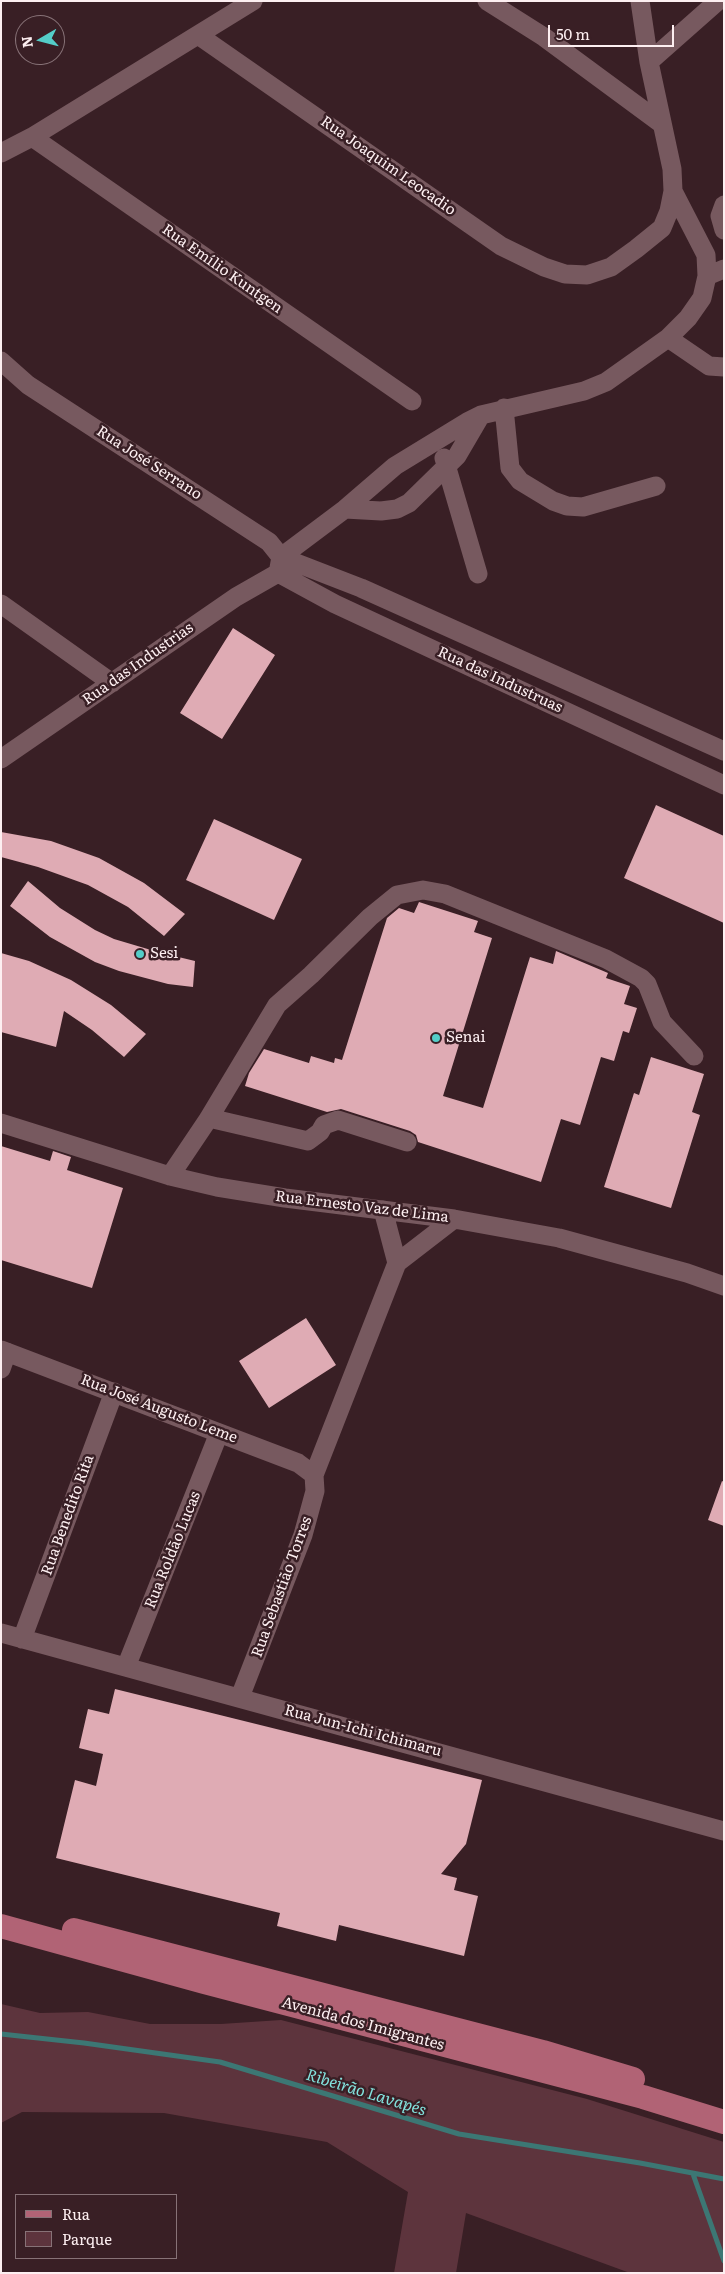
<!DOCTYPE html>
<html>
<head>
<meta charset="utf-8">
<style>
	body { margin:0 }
	#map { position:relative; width:725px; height:2274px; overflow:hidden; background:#391f25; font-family:Literata,serif }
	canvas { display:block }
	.frame { position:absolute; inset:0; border:2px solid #fdeff1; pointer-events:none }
	.legend { position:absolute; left:15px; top:2194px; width:162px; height:65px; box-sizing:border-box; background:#391f25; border:1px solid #877277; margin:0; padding:6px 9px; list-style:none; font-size:15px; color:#fdeff1 }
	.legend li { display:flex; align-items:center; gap:10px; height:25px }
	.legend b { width:25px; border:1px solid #877277 }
	.north { position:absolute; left:15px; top:15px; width:50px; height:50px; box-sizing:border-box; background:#391f25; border:1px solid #877277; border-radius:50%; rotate:262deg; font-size:14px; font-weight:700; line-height:20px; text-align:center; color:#fdeff1 }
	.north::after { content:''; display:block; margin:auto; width:18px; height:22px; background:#54cdc8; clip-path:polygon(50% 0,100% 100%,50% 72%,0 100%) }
	.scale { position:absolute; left:548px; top:25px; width:126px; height:22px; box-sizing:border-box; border:2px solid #fdeff1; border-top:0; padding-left:6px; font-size:15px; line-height:18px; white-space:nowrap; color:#fdeff1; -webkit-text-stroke:4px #391f25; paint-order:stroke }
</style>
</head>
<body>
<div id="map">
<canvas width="725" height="2274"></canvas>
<div class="frame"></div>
<ul class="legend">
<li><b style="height:6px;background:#b16375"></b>Rua</li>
<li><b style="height:14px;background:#5d343d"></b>Parque</li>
</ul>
<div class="north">N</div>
<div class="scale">50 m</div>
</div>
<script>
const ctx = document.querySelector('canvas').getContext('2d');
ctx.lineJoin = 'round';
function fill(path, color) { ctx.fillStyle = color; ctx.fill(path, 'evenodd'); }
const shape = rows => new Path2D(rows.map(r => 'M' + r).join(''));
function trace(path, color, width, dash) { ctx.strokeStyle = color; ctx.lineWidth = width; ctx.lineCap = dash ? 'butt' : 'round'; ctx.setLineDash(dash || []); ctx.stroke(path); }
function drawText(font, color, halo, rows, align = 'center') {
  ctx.font = font + ' Literata,serif'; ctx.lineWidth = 5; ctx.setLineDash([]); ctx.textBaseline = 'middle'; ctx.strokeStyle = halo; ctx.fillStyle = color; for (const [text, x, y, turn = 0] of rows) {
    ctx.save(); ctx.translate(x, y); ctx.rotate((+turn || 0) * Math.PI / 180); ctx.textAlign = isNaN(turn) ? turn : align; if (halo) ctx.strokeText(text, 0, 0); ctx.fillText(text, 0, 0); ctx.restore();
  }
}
fill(shape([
	[1,2004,40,2013,88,2012,150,2024,221,2024,281,2020,587,2099,724,2142,724,2273,630,2273,466,2213,456,2273,394,2273,408,2192,327,2142,164,2113,22,2112,1,2123]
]), '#5d343d');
trace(shape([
	[1,2034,84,2043,220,2062,459,2134,640,2163,724,2179],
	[693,2174,724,2261]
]), '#3c7774', 5);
fill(shape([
	[233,628,275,655,222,739,180,713],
	[656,805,724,836,724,923,624,878],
	[214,819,302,859,274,920,186,880],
	[1,832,51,841,99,858,144,883,185,914,164,936,128,907,88,885,38,867,1,857],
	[28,881,60,908,95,930,114,939,151,950,149,952,166,954,195,961,193,987,168,984,119,971,95,962,50,937,10,906],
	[419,902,478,921,474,932,492,938,443,1096,483,1108,530,957,553,964,556,951,608,973,606,978,630,986,624,1004,637,1008,629,1033,623,1031,614,1061,601,1057,580,1125,561,1119,541,1182,418,1142,416,1135,410,1131,341,1109,327,1112,245,1086,249,1073,264,1049,309,1063,311,1056,334,1063,335,1058,342,1060,387,918,399,908,414,913],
	[1,953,29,961,71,980,111,1005,146,1034,124,1057,92,1030,64,1011,56,1047,1,1032],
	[651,1057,704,1074,692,1112,700,1115,671,1208,604,1187,634,1093,639,1095],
	[1,1146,50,1161,53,1151,71,1157,67,1170,123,1188,92,1288,1,1260],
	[306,1318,336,1365,269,1408,239,1361],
	[722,1481,724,1482,724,1526,708,1520],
	[115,1689,482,1780,466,1844,441,1874,457,1878,454,1890,478,1896,464,1956,339,1925,336,1941,277,1926,280,1913,56,1858,75,1780,96,1786,103,1754,79,1748,88,1709,109,1714]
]), '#dfabb4');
trace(shape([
	[487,1,544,37,662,124],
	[198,35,501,246,544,267,565,274,587,275,611,267,636,249,662,228,669,211,673,191,672,169,649,62,640,1],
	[649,62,718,1],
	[32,137,412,401],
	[1,153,32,137,253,1],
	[724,205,720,216,724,230],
	[707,276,724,269],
	[668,338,709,366,724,367],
	[1,361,28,385,269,542,281,557,279,568],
	[504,408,510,468,520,481,553,501,567,506,583,507,656,486],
	[444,458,478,574],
	[345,509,381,511,397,509,409,503,457,456,481,415],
	[281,557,345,509,395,466,467,422,481,415,584,391,606,382,668,338,688,318,702,298,707,276,706,255,673,191],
	[281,557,361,588,724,751],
	[278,573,335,604,724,785],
	[1,604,112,683],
	[1,759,236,597,278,573],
	[209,1118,308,1141,320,1132,324,1125,338,1120,407,1142],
	[1,1123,170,1176,217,1187,285,1198,454,1219,559,1238,687,1273,724,1286],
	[170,1176,209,1118,277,1005,311,975,370,917,397,895,423,890,445,894,606,959,641,978,647,984,662,1022,694,1056],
	[383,1210,397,1263],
	[1,1350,298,1463,314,1475],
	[1,1369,7,1352],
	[314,1475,397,1263,454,1219],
	[1,1633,724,1831],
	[22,1639,114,1392],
	[126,1667,219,1433],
	[240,1697,303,1535,315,1491,314,1475]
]), '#77595f', 19);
trace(shape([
	[1,1926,204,1982,643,2097,724,2122],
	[74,1930,543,2052,633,2079]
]), '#b16375', 24);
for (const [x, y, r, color] of [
	[140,954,5,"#54cdc8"],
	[436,1038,5,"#54cdc8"]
]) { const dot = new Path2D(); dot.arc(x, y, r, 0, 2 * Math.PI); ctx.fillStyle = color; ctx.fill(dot); trace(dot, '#391f25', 2); }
drawText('15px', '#fdeff1', '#391f25', [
	["Rua Joaquim Leocadio",388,166,35],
	["Rua Emílio Kuntgen",222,269,35],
	["Rua José Serrano",149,463,33],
	["Rua das Industrias",138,664,-35],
	["Rua das Industruas",500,680,25],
	["Rua Ernesto Vaz de Lima",362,1207,7],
	["Rua José Augusto Leme",159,1409,21],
	["Rua Benedito Rita",68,1515,-70],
	["Rua Roldão Lucas",173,1550,-68],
	["Rua Sebastião Torres",282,1587,-70],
	["Rua Jun-Ichi Ichimaru",363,1731,15],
	["Avenida dos Imigrantes",363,2024,15]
]);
drawText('15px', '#fdeff1', '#391f25', [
	["Sesi",150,954],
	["Senai",446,1038]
], 'left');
drawText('italic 16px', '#83e3de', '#391f25', [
	["Ribeirão Lavapés",366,2093,17]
]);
</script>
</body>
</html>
